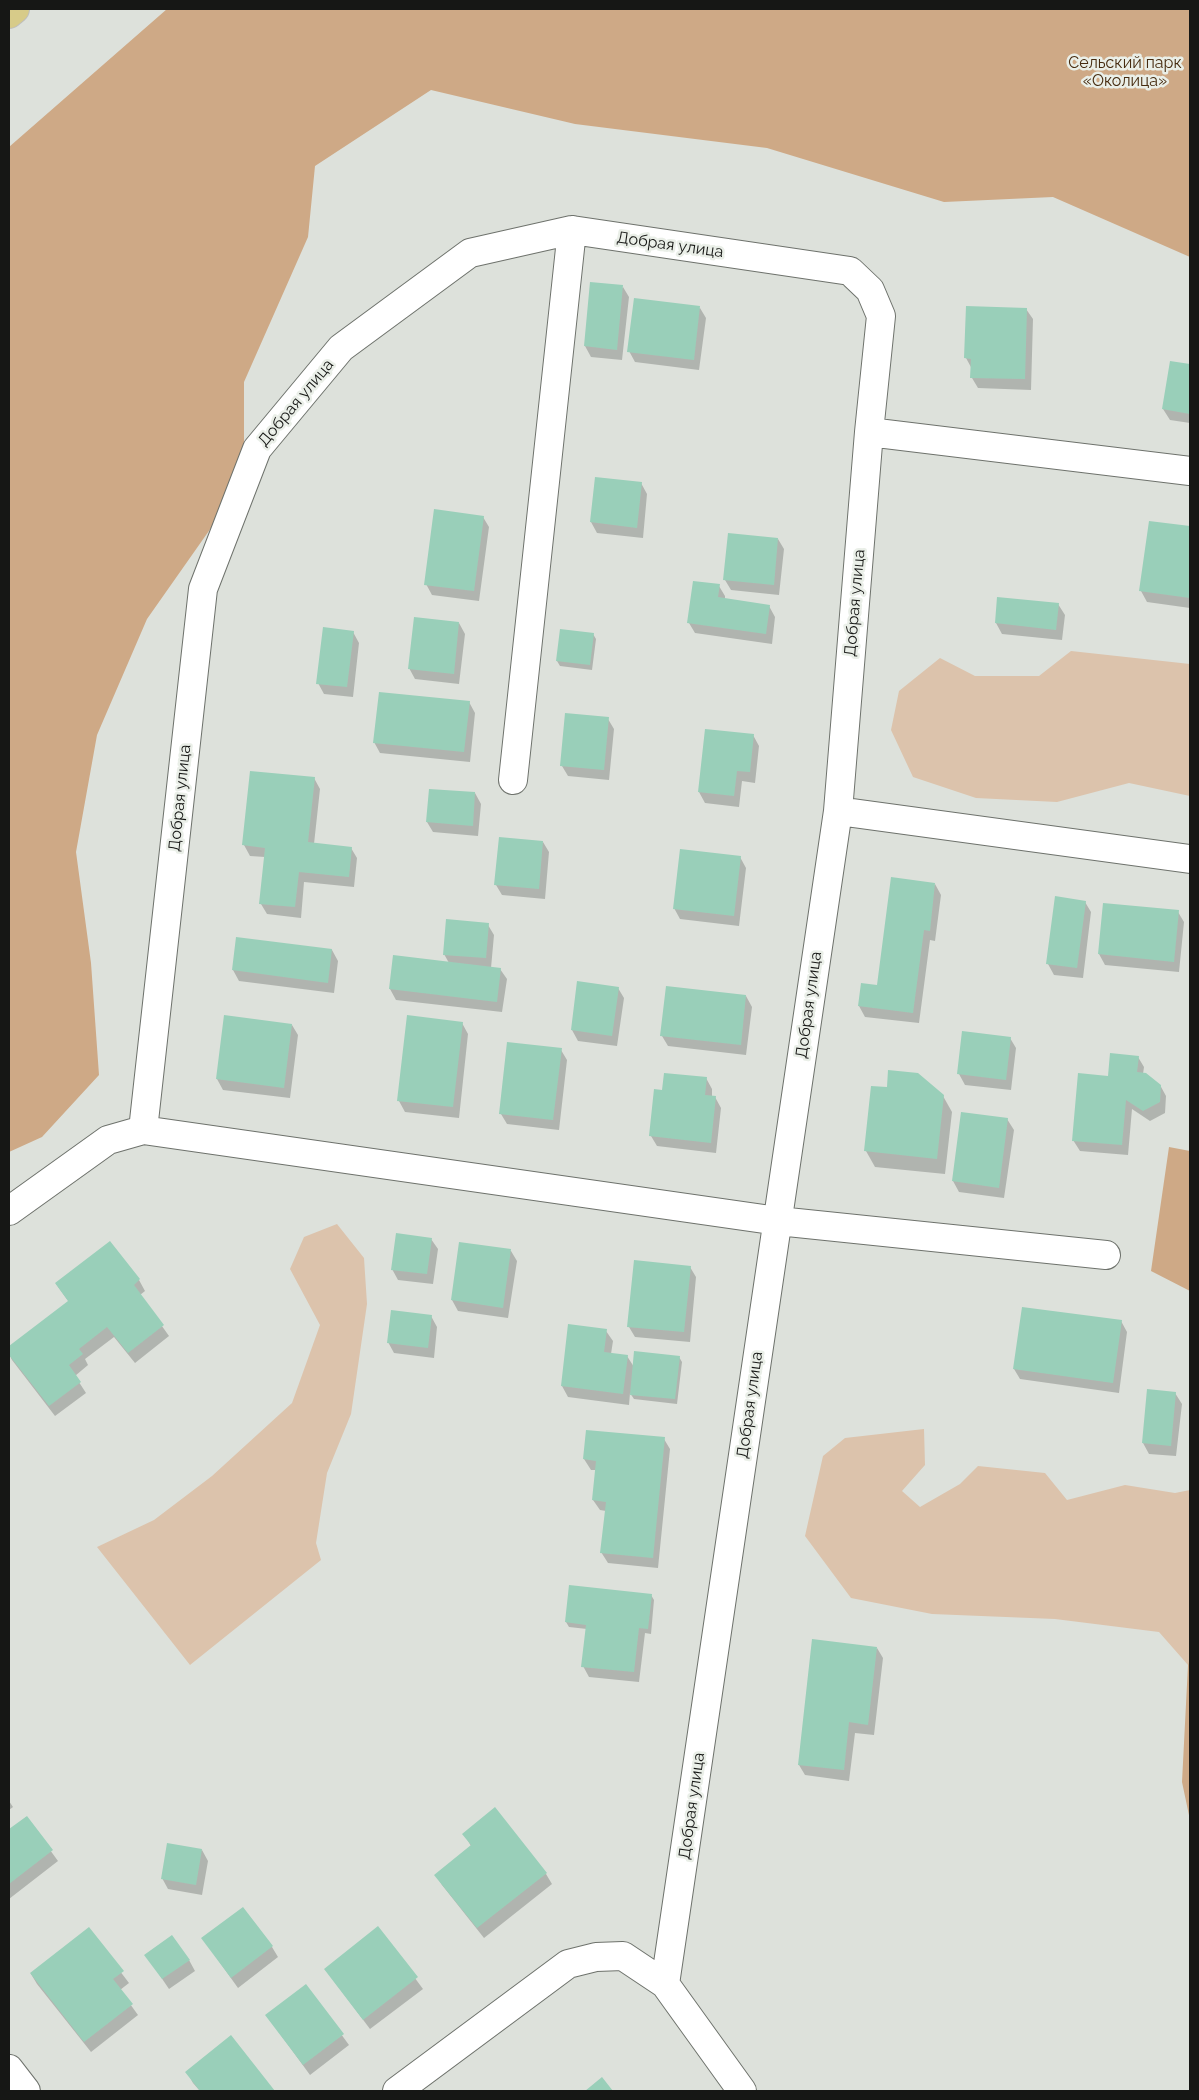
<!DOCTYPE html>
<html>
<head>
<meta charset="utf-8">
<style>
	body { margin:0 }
	#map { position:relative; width:1199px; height:2100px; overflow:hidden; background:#dde1db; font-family:Raleway,sans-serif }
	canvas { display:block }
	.frame { position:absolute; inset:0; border:10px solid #161715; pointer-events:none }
</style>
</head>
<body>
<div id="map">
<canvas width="1199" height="2100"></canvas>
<div class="frame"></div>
</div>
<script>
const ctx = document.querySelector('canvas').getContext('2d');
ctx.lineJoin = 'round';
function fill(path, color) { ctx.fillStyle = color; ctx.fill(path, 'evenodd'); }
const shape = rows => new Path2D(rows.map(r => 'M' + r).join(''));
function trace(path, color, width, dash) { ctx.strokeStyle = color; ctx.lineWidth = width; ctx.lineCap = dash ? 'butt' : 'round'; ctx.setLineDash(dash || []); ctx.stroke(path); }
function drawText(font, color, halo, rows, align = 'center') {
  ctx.font = font + ' Raleway,sans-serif'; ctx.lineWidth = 5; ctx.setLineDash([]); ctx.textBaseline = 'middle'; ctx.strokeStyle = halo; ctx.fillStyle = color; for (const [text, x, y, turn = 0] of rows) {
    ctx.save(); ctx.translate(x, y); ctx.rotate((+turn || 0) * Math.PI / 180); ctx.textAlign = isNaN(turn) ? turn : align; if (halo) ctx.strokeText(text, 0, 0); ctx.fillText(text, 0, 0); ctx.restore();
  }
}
fill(shape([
	[1071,651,1190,664,1190,796,1129,783,1057,802,976,798,913,777,891,730,899,691,940,658,975,676,1039,676],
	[337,1224,364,1258,367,1304,351,1414,327,1473,316,1543,321,1560,190,1665,97,1547,154,1520,212,1476,292,1403,320,1325,290,1269,304,1237],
	[924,1429,925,1465,902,1491,920,1507,960,1484,978,1466,1045,1473,1067,1500,1125,1485,1175,1493,1190,1490,1190,1654,1188,1665,1159,1632,1055,1619,932,1614,851,1598,805,1536,823,1456,845,1438]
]), '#dcc3ac');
fill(shape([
	[167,9,1190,9,1190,257,1053,197,944,202,767,148,575,124,431,90,315,166,308,237,244,382,244,481,147,619,97,735,76,852,91,963,99,1075,42,1137,9,1152,9,147],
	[1169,1147,1190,1151,1190,1291,1151,1271],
	[1190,1654,1190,1820,1182,1782,1188,1665]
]), '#cea986');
fill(shape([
	[623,287,629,297,622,360,591,357,585,346],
	[700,308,706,318,699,370,635,362,629,351],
	[1026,309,1033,319,1031,390,978,388,972,378,972,369,966,358],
	[1171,362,1190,365,1190,423,1170,420,1163,409],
	[596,478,641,483,647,494,643,538,597,533,591,522],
	[483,517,489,527,479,601,432,595,426,584],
	[1150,522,1190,528,1190,608,1147,602,1141,591],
	[778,539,784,549,779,595,731,590,725,580],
	[719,586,725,596,725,600,769,606,775,617,772,644,695,633,689,623],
	[1058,604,1065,615,1062,640,1002,634,996,623],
	[459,623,465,634,459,684,415,679,409,668],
	[561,631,593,634,596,639,592,670,560,666,557,661],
	[353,632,359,643,353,697,324,694,318,683],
	[469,702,475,713,470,762,380,753,374,742],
	[608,719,614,729,609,780,568,776,562,766],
	[753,735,759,746,755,783,742,781,739,807,705,803,699,792],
	[314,778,320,789,314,844,351,848,357,858,354,887,304,882,301,918,267,914,261,904,265,857,250,856,244,845],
	[475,793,481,804,478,836,433,832,427,822],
	[543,842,549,852,545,899,502,895,496,885],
	[740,857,746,868,739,926,680,919,674,908],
	[935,884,941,895,935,941,930,940,919,1023,865,1017,859,1006,878,986],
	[1085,902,1091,912,1083,978,1054,975,1048,964],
	[1104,904,1178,912,1184,922,1179,972,1105,965,1099,954],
	[488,925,494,935,491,968,500,969,507,979,502,1012,396,1000,390,989,449,963,444,954],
	[237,938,332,950,338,961,334,993,239,981,233,970],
	[578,982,618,988,624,998,617,1046,578,1041,572,1030],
	[746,996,752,1007,746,1055,668,1046,662,1036],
	[462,1023,468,1034,459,1118,405,1112,399,1101],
	[292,1025,298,1035,290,1098,223,1090,217,1079],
	[1010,1038,1016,1048,1011,1090,965,1085,959,1074],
	[561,1050,567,1060,559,1130,507,1124,501,1114],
	[1138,1057,1144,1067,1143,1074,1160,1085,1166,1096,1165,1113,1150,1121,1132,1109,1128,1155,1080,1151,1073,1140,1109,1077],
	[706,1078,712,1089,712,1097,715,1097,721,1108,716,1153,657,1146,651,1136,663,1092],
	[888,1088,943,1096,952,1112,945,1174,875,1167,866,1151],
	[1007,1119,1014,1130,1004,1198,959,1192,953,1181],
	[431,1239,438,1249,433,1284,398,1280,392,1269],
	[110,1242,139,1280,145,1291,140,1295,169,1336,135,1363,114,1337,85,1359,88,1365,75,1376,86,1393,55,1416,12,1360,9,1354,9,1348,69,1302,56,1284],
	[460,1243,511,1251,517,1261,508,1318,458,1311,452,1300],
	[690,1267,696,1277,690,1342,635,1337,629,1327],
	[431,1316,437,1327,434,1358,394,1353,388,1342],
	[1121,1321,1127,1332,1119,1393,1020,1379,1014,1369],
	[606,1331,613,1341,611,1354,627,1356,634,1367,679,1357,682,1362,677,1404,634,1399,630,1393,629,1405,568,1397,562,1386],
	[1148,1390,1175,1393,1182,1404,1176,1456,1149,1454,1143,1443],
	[664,1439,670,1449,658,1568,608,1563,601,1552,606,1511,600,1510,593,1500,596,1470,591,1470,584,1459],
	[651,1595,654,1600,651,1634,645,1633,639,1682,589,1677,583,1666,587,1629,569,1627,566,1622],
	[877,1648,883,1658,874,1735,855,1733,849,1781,805,1775,799,1765],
	[9,1801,13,1807,9,1810],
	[26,1817,58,1861,9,1899,9,1831],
	[464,1834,546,1874,552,1884,484,1938,442,1885,436,1875,471,1846],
	[202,1850,208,1861,202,1895,168,1889,162,1878],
	[378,1928,423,1989,370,2029,325,1969],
	[88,1929,129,1983,120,1990,138,2015,91,2052,37,1984,31,1974],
	[203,1939,272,1947,278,1957,238,1988],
	[146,1955,189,1960,195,1971,169,1989],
	[306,1986,349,2045,310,2075,267,2016],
	[231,2037,274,2091,200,2091,193,2083,187,2072]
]), '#0003');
fill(shape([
	[590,282,623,285,617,350,584,346],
	[634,298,700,306,694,360,627,352],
	[966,306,1027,308,1025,379,970,378,971,359,964,358],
	[1170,361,1190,364,1190,414,1162,409],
	[595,477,642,482,637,528,590,522],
	[434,509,484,516,474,591,424,585],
	[1149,521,1190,526,1190,598,1139,591],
	[728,533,778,538,774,585,723,580],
	[693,581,720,584,718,597,770,605,766,634,687,623],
	[997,597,1059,603,1056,630,995,623],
	[414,617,459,622,454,674,408,669],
	[323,627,354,631,347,687,316,684],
	[560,629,594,633,590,665,556,661],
	[379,692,470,701,464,752,373,743],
	[565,713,609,717,604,770,560,766],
	[705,729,754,734,750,772,737,771,734,796,698,792],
	[250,771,315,777,308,842,352,847,349,877,299,872,295,907,259,904,265,848,242,845],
	[429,789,475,792,473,826,426,822],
	[499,837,543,841,539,889,494,885],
	[680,849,741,856,734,916,673,909],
	[891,877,935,883,930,931,924,930,913,1013,858,1006,861,983,877,985],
	[1055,896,1086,901,1077,968,1046,964],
	[1103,903,1179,910,1174,962,1098,954],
	[446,919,489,923,486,958,443,955],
	[236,937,332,949,328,983,232,970],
	[393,955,501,968,497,1002,389,989],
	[577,981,619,987,612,1036,571,1030],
	[666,986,746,995,741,1045,660,1036],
	[224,1015,292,1024,284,1088,216,1079],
	[407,1015,463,1022,453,1107,397,1101],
	[962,1031,1011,1037,1006,1080,957,1074],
	[507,1042,562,1048,553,1120,499,1114],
	[1110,1053,1139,1056,1137,1072,1146,1073,1161,1085,1160,1102,1143,1111,1126,1100,1122,1145,1072,1141,1078,1073,1108,1076],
	[888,1070,918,1073,944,1095,937,1159,864,1151,871,1086,887,1087],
	[664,1073,707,1077,705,1095,716,1096,711,1143,649,1136,654,1089,662,1090],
	[961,1112,1008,1118,999,1188,952,1181],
	[396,1233,432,1238,427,1274,391,1270],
	[110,1241,140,1279,134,1285,164,1325,128,1353,107,1327,79,1349,83,1354,69,1365,81,1382,49,1406,9,1355,9,1346,68,1301,55,1283],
	[459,1242,511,1249,503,1308,451,1300],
	[634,1260,691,1266,684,1332,627,1327],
	[1022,1307,1122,1320,1113,1383,1013,1369],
	[391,1310,432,1315,428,1348,387,1343],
	[568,1324,607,1329,604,1352,628,1355,623,1394,561,1386],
	[634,1351,680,1356,675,1399,630,1395],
	[1147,1389,1176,1392,1171,1446,1142,1443],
	[586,1430,665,1437,653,1558,600,1553,606,1502,592,1500,596,1461,583,1459],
	[569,1585,652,1594,648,1629,639,1628,634,1672,581,1667,586,1625,565,1622],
	[812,1639,877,1647,868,1725,849,1722,844,1770,798,1765],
	[495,1807,547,1873,477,1928,434,1875,471,1845,462,1834],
	[27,1816,53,1850,9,1884,9,1829],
	[167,1843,202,1849,196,1885,161,1879],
	[243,1907,273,1946,231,1978,201,1938],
	[378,1926,418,1977,363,2020,324,1969],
	[89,1927,124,1971,113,1979,133,2004,84,2042,30,1973],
	[172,1935,190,1960,162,1979,144,1955],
	[306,1984,344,2034,303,2065,265,2015],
	[231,2035,275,2091,200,2091,185,2072],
	[602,2077,613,2091,585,2091]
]), '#99cfb9');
const street = shape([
	[869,432,1190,471],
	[513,780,572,230],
	[838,811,1190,859],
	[143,1130,203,589,257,449,341,348,470,253,572,230,850,271,870,290,881,316,869,432,838,811,665,1984],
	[9,1211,108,1140,143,1130,778,1221,1106,1255],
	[9,2069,26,2091],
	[397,2091,568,1964,596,1957,623,1956,665,1984,742,2091]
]);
const primary = shape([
	[9,14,15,9]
]);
trace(street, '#6e726c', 30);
trace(primary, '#bebebd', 30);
trace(street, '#fff', 28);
trace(primary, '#d7cb89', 28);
drawText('16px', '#462b0f', '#eaefe8', [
	["Сельский парк",1125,63],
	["«Околица»",1125,81]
]);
drawText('16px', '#161715', '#eaefe8', [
	["Добрая улица",670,245,8],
	["Добрая улица",296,403,-50],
	["Добрая улица",855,603,-85],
	["Добрая улица",180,798,-84],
	["Добрая улица",809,1005,-82],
	["Добрая улица",750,1405,-82],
	["Добрая улица",692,1806,-82]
]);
</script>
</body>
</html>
